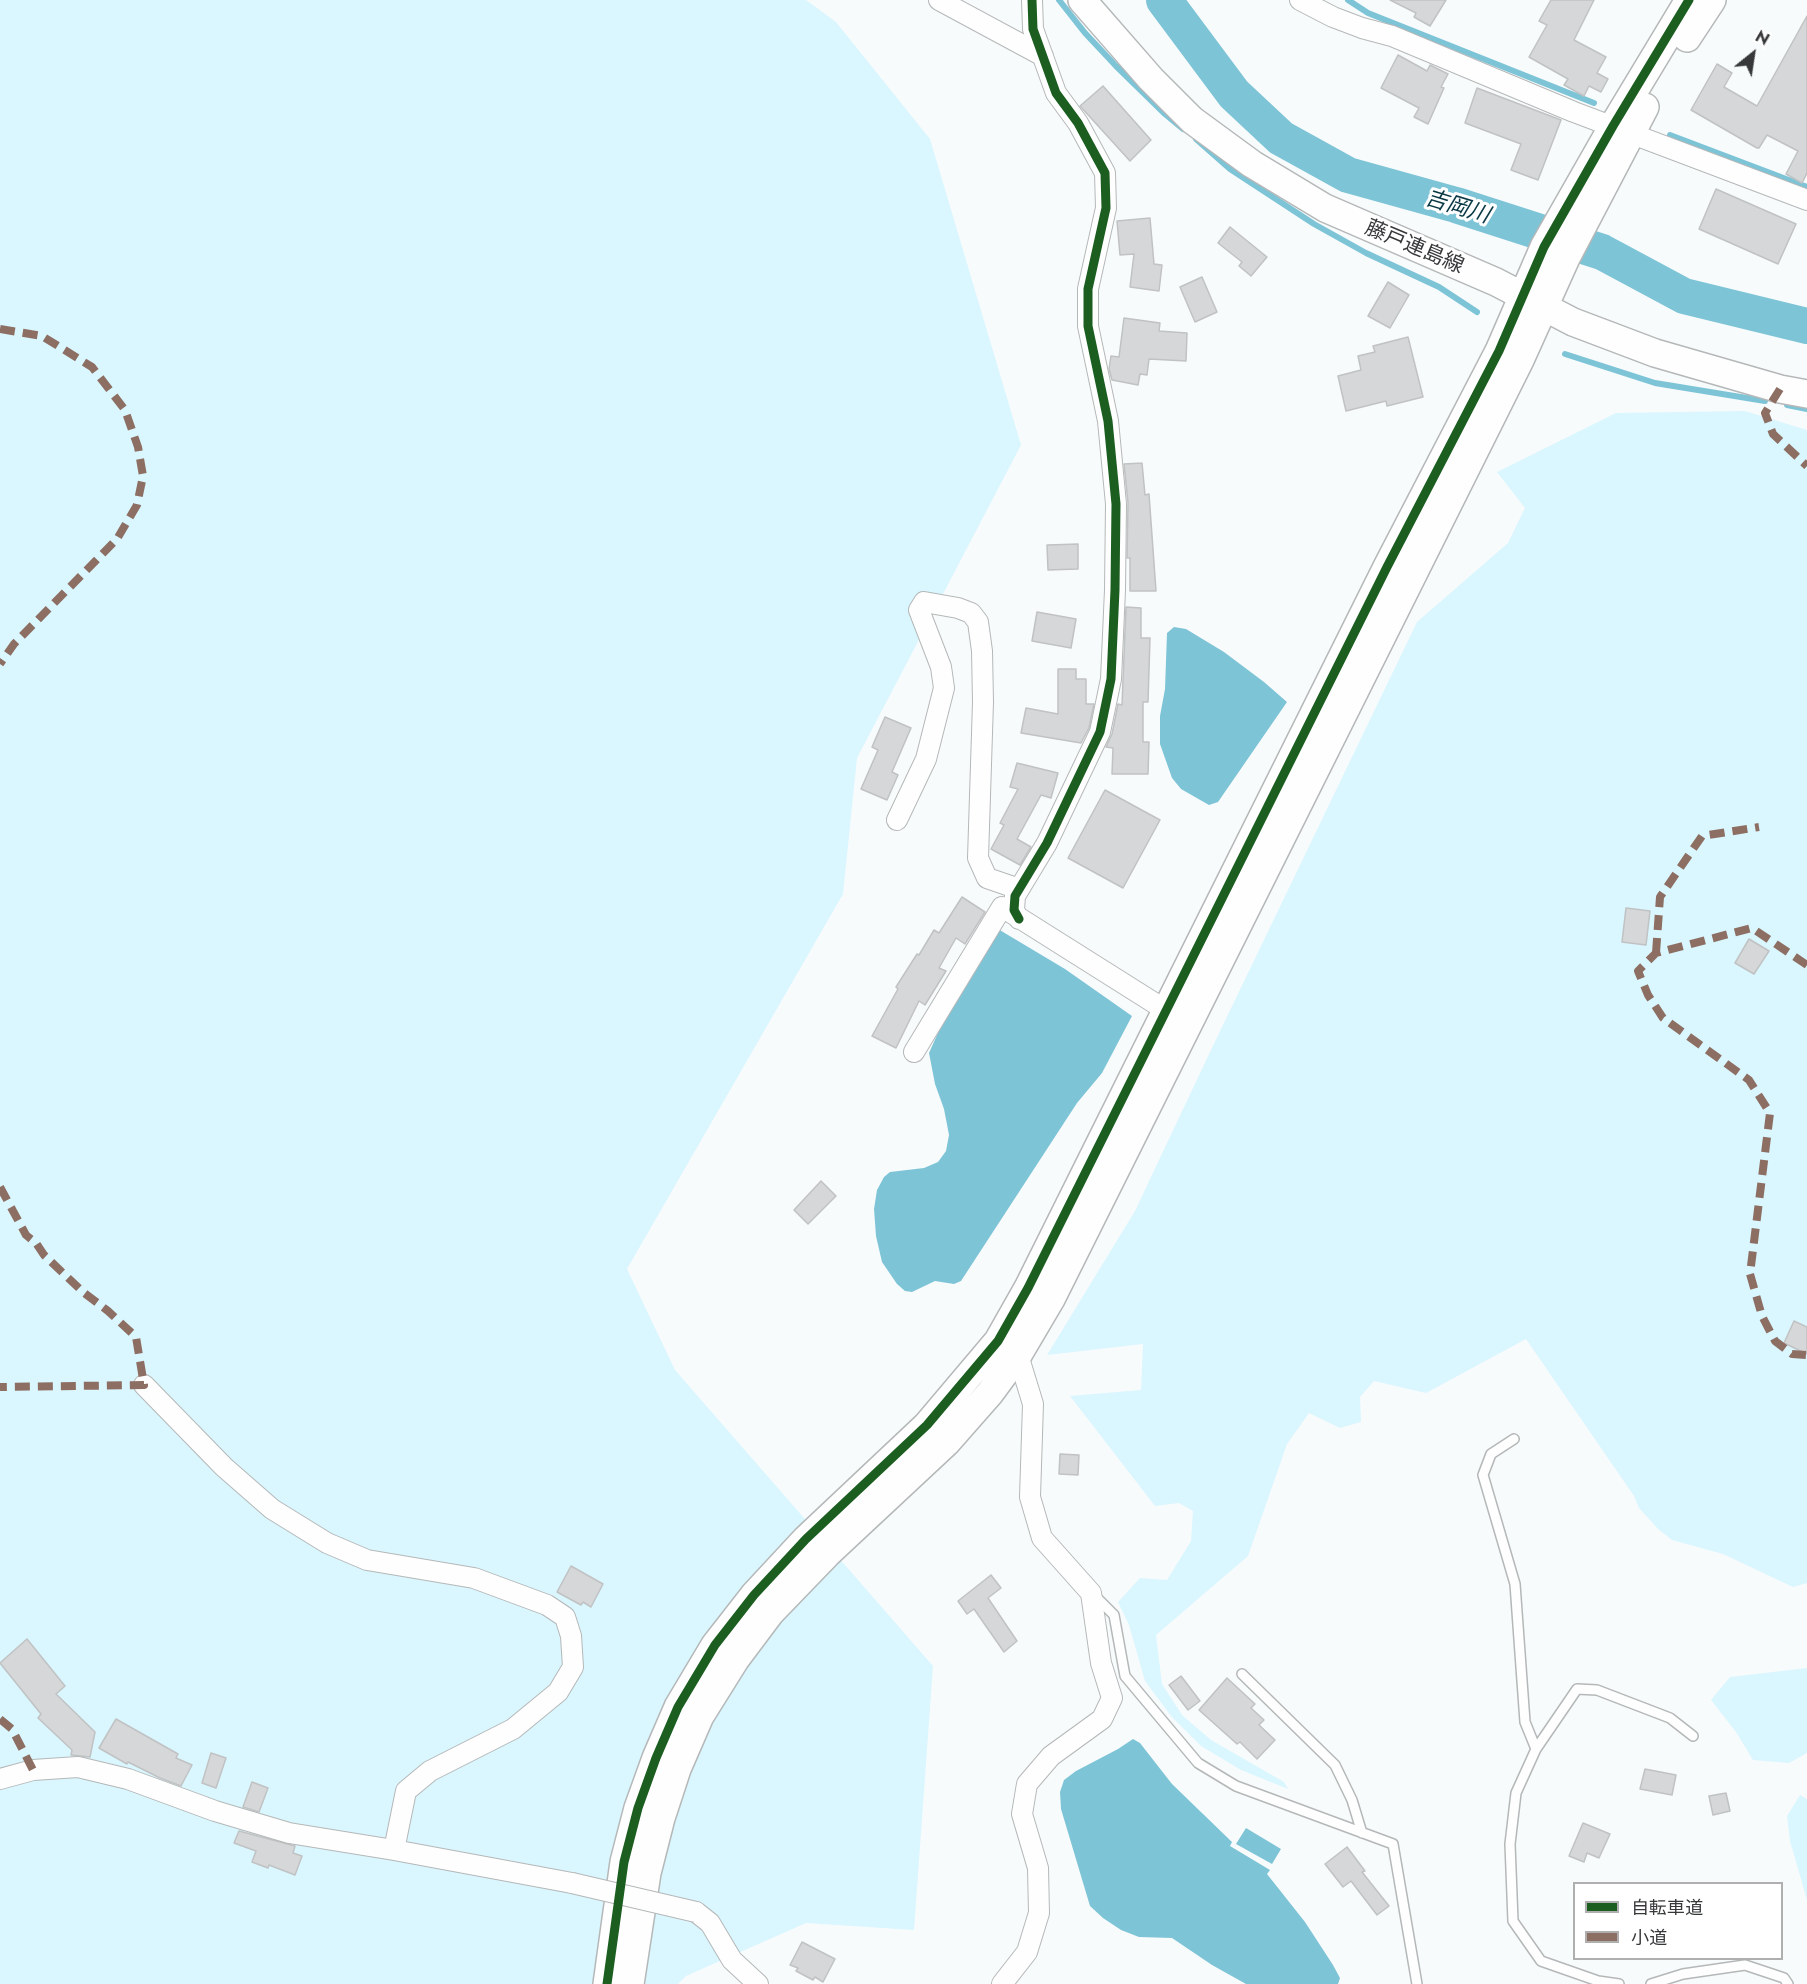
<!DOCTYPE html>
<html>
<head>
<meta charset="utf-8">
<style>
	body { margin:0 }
	#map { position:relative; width:1807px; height:1984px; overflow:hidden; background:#f8fbfc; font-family:Jost,"Noto Sans JP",sans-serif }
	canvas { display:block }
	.legend { position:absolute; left:1573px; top:1882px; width:210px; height:78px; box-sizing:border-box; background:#fff; border:2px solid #afafb0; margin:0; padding:8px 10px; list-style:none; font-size:18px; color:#363839 }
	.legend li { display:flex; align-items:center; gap:12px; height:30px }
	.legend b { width:30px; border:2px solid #afafb0 }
	.north { position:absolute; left:1723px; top:24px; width:60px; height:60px; -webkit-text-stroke:4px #fff; paint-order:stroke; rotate:30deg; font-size:16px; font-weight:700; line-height:24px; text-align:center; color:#363839 }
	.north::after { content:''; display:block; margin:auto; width:21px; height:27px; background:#363839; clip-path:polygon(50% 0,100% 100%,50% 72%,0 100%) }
</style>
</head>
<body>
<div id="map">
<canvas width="1807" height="1984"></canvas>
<ul class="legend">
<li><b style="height:8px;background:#1b5e20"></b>自転車道</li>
<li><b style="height:8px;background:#8d6e63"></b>小道</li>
</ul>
<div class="north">N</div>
</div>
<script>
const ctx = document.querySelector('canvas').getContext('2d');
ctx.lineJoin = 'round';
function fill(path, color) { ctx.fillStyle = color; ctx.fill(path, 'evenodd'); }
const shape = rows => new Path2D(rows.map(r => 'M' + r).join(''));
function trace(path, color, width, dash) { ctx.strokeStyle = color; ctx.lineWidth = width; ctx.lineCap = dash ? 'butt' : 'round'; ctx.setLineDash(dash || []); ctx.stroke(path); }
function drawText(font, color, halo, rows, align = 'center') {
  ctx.font = font + ' Jost,"Noto Sans JP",sans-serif'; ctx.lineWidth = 6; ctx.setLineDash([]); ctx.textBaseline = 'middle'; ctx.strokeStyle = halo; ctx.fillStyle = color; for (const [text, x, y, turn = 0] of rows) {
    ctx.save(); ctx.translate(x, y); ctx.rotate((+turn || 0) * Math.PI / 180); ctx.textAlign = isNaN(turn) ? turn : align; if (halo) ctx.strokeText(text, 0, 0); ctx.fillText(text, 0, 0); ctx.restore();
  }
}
fill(shape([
	[0,0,806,0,836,22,930,139,1021,445,857,758,843,894,627,1269,675,1370,933,1666,914,1930,806,1923,686,1976,678,1984,0,1984],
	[1745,411,1807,430,1807,1583,1793,1587,1723,1554,1672,1540,1658,1529,1639,1508,1634,1496,1526,1339,1426,1393,1374,1381,1360,1397,1361,1422,1340,1428,1309,1413,1287,1444,1248,1556,1156,1635,1162,1684,1182,1715,1211,1740,1284,1782,1288,1789,1241,1770,1201,1746,1171,1716,1145,1681,1129,1625,1118,1602,1140,1578,1167,1580,1191,1541,1193,1511,1179,1503,1155,1506,1070,1396,1141,1390,1143,1344,1047,1355,1135,1211,1209,1054,1417,622,1508,543,1525,508,1497,472,1616,413],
	[1807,1668,1807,1753,1789,1763,1753,1760,1736,1732,1711,1700,1730,1677],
	[1800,1795,1807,1799,1807,1900,1790,1841,1787,1816]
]), '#daf6fe');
fill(shape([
	[1174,627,1186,629,1224,652,1264,682,1287,702,1218,802,1209,805,1181,789,1172,778,1160,744,1160,716,1165,689,1167,633],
	[998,929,1065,969,1132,1016,1102,1073,1077,1103,961,1281,954,1284,935,1281,912,1292,905,1291,897,1284,882,1262,876,1236,874,1209,877,1190,884,1177,890,1172,924,1168,938,1162,946,1151,949,1135,944,1109,935,1084,929,1053,945,1017],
	[1133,1739,1140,1743,1172,1784,1232,1842,1230,1846,1270,1870,1267,1874,1305,1922,1333,1965,1340,1978,1338,1984,1246,1984,1212,1965,1172,1938,1139,1937,1121,1930,1103,1918,1090,1906,1061,1809,1060,1792,1064,1780,1076,1771,1118,1749],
	[1246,1828,1281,1849,1272,1864,1236,1844]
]), '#7ec4d7');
trace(shape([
	[1059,0,1085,33,1116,66,1165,114,1183,129],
	[1348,0,1368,13,1594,103],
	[1670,135,1807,187],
	[1196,139,1230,169,1314,224,1366,253,1439,287,1477,312],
	[1565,354,1655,383,1765,401],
	[1787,405,1807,409]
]), '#7ec4d7', 6);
trace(shape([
	[1164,0,1234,94,1281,138,1348,175,1456,205,1602,252,1684,296,1807,326]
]), '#7ec4d7', 36);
const building = shape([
	[1390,0,1446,0,1430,26,1414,17,1416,13,1390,0],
	[1551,0,1594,0,1574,40,1606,57,1597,73,1608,79,1601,92,1589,86,1584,96,1564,85,1568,79,1529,57,1547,25,1539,21,1551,0],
	[1807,16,1807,173,1802,183,1786,174,1798,151,1767,135,1759,148,1757,148,1691,110,1717,64,1732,73,1724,87,1757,106,1807,16],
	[1398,55,1427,71,1430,65,1448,74,1441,87,1444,88,1428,124,1414,117,1419,108,1381,88,1398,55],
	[1103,86,1151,140,1130,161,1080,106,1103,86],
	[1477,88,1561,120,1538,180,1511,170,1521,144,1465,123,1477,88],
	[1716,189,1796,224,1778,264,1699,229,1716,189],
	[1150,218,1154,264,1162,265,1159,291,1130,287,1134,254,1120,255,1117,221,1150,218],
	[1230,227,1267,257,1251,276,1239,266,1242,262,1218,243,1230,227],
	[1202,277,1217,312,1195,322,1180,287,1202,277],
	[1388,282,1409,295,1390,328,1368,316,1388,282],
	[1124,318,1160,323,1159,331,1187,333,1186,361,1149,359,1147,375,1140,374,1138,385,1112,380,1109,369,1111,356,1119,357,1124,318],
	[1408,337,1423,397,1387,406,1386,401,1346,411,1338,376,1361,370,1358,356,1375,352,1373,346,1408,337],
	[1142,463,1145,495,1149,494,1156,591,1130,591,1130,558,1127,558,1128,503,1124,464,1142,463],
	[1078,544,1078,569,1048,570,1047,545,1078,544],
	[1126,607,1141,608,1141,638,1150,638,1148,702,1143,702,1143,742,1149,742,1148,774,1112,774,1113,748,1106,747,1112,734,1118,704,1122,705,1126,607],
	[1037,612,1076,619,1071,648,1032,641,1037,612],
	[1058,669,1076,669,1076,679,1086,679,1086,704,1094,704,1089,728,1081,743,1021,733,1026,708,1058,714,1058,669],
	[885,717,911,728,892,772,898,775,887,800,861,789,878,750,872,747,885,717],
	[1017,763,1058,773,1051,798,1041,795,1017,839,1031,847,1020,865,991,849,1004,825,1000,823,1018,789,1010,787,1017,763],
	[1105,790,1160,820,1123,888,1068,858,1105,790],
	[962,897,985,912,965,944,956,938,939,968,946,971,925,1005,919,1001,896,1048,872,1036,898,989,896,987,917,954,919,955,934,930,939,933,962,897],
	[1626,908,1650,911,1646,945,1622,942,1626,908],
	[1749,939,1769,951,1754,974,1735,963,1749,939],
	[821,1181,836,1196,808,1224,794,1210,821,1181],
	[1794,1321,1807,1327,1807,1354,1784,1343,1794,1321],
	[1060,1454,1079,1455,1078,1475,1059,1474,1060,1454],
	[571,1566,603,1584,591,1607,583,1602,581,1605,557,1592,571,1566],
	[991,1575,1001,1588,988,1598,1017,1641,1004,1652,974,1609,967,1614,958,1601,991,1575],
	[27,1639,65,1686,56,1694,95,1732,90,1757,71,1755,72,1750,38,1718,41,1714,0,1663,27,1639],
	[1181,1676,1200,1701,1188,1710,1169,1685,1181,1676],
	[1227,1678,1255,1704,1251,1708,1264,1720,1259,1725,1275,1740,1257,1759,1240,1742,1237,1744,1199,1710,1227,1678],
	[116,1719,178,1754,176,1758,192,1765,181,1786,160,1778,128,1762,127,1764,99,1748,116,1719],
	[211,1753,226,1758,216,1788,202,1783,211,1753],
	[1645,1769,1676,1775,1672,1795,1640,1789,1645,1769],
	[252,1782,268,1788,259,1812,243,1807,252,1782],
	[1726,1793,1730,1811,1713,1815,1709,1796,1726,1793],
	[1583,1823,1610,1834,1599,1858,1587,1853,1584,1862,1569,1856,1583,1823],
	[239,1831,295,1846,293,1853,302,1856,295,1875,269,1865,268,1868,252,1862,256,1851,234,1843,239,1831],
	[1347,1847,1365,1871,1362,1872,1389,1906,1377,1915,1351,1881,1343,1887,1325,1864,1347,1847],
	[802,1942,835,1959,823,1982,815,1977,813,1980,796,1971,798,1968,790,1965,802,1942]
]);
fill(building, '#d5d7d8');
trace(building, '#c0c2c3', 1.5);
const lane = shape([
	[1514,1439,1491,1454,1483,1475,1515,1584,1525,1722,1536,1749],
	[1095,1596,1114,1615,1125,1676,1198,1763,1236,1786,1393,1844,1417,1984],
	[1242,1674,1335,1765,1352,1800,1362,1833],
	[1619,1984,1598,1981,1541,1961,1513,1921,1510,1844,1516,1793,1536,1749,1577,1689,1597,1690,1670,1718,1693,1736],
	[1651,1984,1683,1974,1745,1965,1784,1978,1788,1984]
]);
const street = shape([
	[939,0,1043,56],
	[1300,0,1333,17,1362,28,1392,36,1574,112,1807,200],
	[897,820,926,759,944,688,941,667,919,610,924,602,958,608,971,613,978,622,982,651,983,702,978,858,987,878,1019,889],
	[1019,919,1014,910,1015,896,1047,843,1100,732,1111,679,1115,590,1116,504,1108,421,1088,326,1088,289,1106,208,1105,173,1078,123,1056,93,1033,29,1032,0],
	[914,1052,1002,907,1167,1011],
	[144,1385,224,1467,272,1509,327,1543,367,1560,474,1578,547,1605,565,1617,571,1636,573,1667,558,1692,513,1729,430,1771,406,1791,394,1850],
	[0,1779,33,1770,78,1767,128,1779,215,1811,289,1833,394,1850,572,1883],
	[696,1912,710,1923,732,1960,758,1984],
	[1002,1984,1027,1952,1039,1913,1038,1868,1022,1814,1027,1784,1051,1756,1102,1719,1112,1698,1101,1663,1091,1593,1042,1538,1030,1497,1033,1404,1018,1355,1010,1349]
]);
const secondary = shape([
	[1082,0,1151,79,1192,120,1252,164,1325,208,1496,282,1573,322,1655,353,1780,389,1807,394],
	[1687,38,1712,0],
	[607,1984,624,1862,638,1808,656,1758,678,1707,715,1645,754,1595,806,1539,927,1425,998,1341,1028,1288,1387,567,1499,351,1544,247,1613,126,1689,0],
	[630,1984,647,1873,661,1818,677,1769,700,1716,735,1660,771,1612,827,1554,946,1443,990,1393,1018,1355,1051,1299,1520,360,1566,258,1645,107]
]);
trace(lane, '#b5b8b8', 12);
trace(street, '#b5b8b8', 22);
trace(secondary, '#b5b8b8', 30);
trace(lane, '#fefeff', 9);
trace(street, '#fefeff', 20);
trace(secondary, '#fefeff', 27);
const streetBridge = shape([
	[572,1883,696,1912]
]);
trace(streetBridge, '#b5b8b8', 22, []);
trace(streetBridge, '#fefeff', 20);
trace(shape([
	[0,329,42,336,92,367,125,410,138,447,143,476,137,505,117,539,14,644,0,664],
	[1780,389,1765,413,1773,434,1807,466],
	[1656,953,1660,897,1702,836,1759,827],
	[1807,965,1752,928,1656,953,1638,971,1648,995,1663,1018,1749,1080,1770,1113,1750,1274,1762,1316,1775,1341,1792,1354,1807,1355],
	[0,1187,26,1235,36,1243,44,1255,83,1292,108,1311,136,1337,144,1385,0,1387],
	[0,1719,12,1729,33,1770]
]), '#8d6e63', 8, [15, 8]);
trace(shape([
	[1019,919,1014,910,1015,896,1047,843,1100,732,1111,679,1115,590,1116,504,1108,421,1088,326,1088,289,1106,208,1105,173,1078,123,1056,93,1033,29,1032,0],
	[607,1984,624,1862,638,1808,656,1758,678,1707,715,1645,754,1595,806,1539,927,1425,998,1341,1028,1288,1387,567,1499,351,1544,247,1613,126,1689,0]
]), '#1b5e20', 9);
drawText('21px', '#363839', '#fff', [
	["藤戸連島線",1414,248,23]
]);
drawText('italic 22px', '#093844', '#fff', [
	["吉岡川",1457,208,17]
]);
</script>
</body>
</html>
